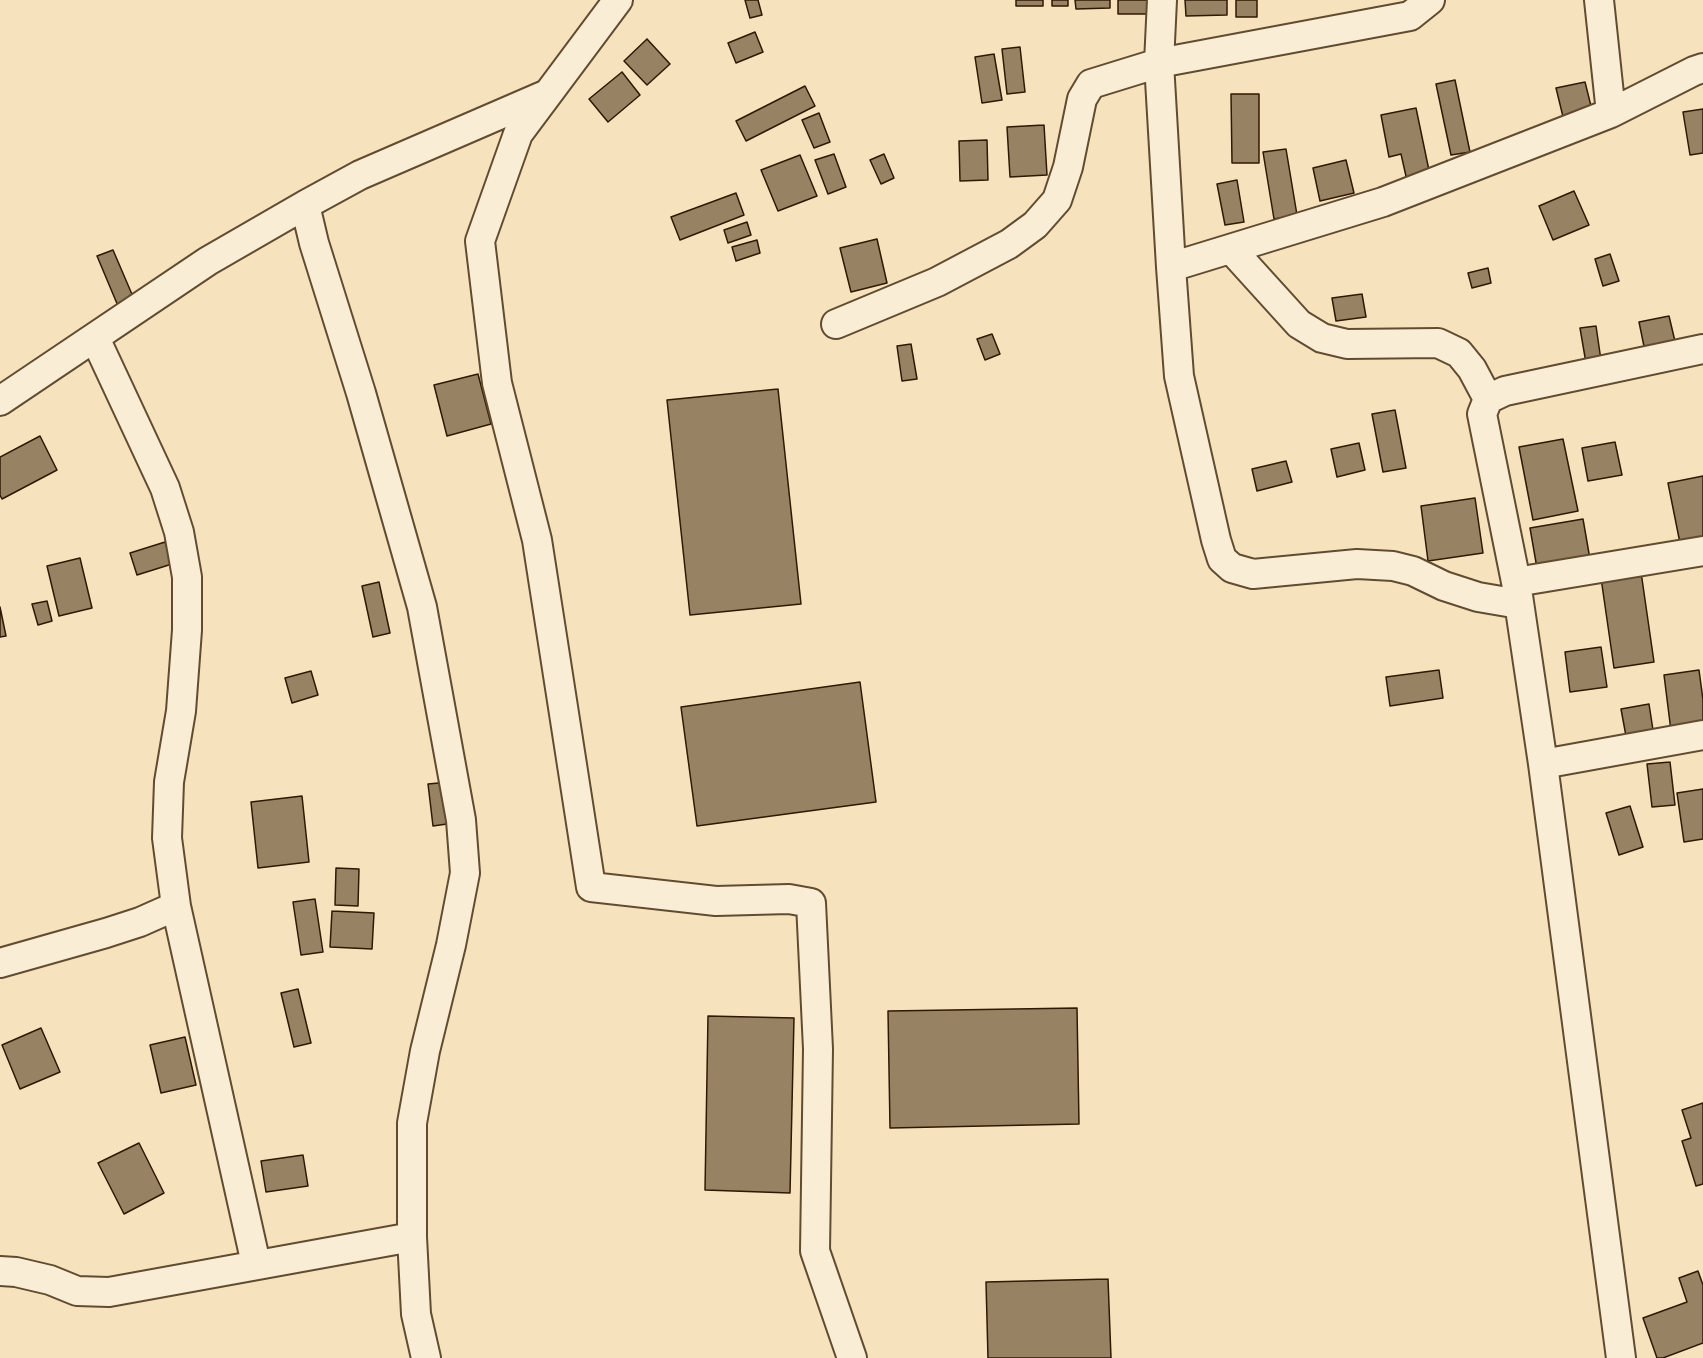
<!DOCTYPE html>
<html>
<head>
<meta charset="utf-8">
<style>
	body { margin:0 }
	canvas { display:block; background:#f6e3be }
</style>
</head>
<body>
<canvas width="1703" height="1358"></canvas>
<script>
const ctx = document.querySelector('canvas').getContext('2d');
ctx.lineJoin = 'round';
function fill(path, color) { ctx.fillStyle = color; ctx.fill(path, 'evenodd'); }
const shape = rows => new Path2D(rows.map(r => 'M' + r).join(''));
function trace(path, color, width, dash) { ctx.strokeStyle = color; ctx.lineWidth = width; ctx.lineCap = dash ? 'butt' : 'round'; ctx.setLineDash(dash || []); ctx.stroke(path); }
const building = shape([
	[745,0,758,0,762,15,750,18,745,0],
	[1016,0,1043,0,1043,6,1016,6,1016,0],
	[1052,0,1068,0,1068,6,1052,6,1052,0],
	[1075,0,1110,0,1110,8,1076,9,1075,0],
	[1118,0,1156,0,1157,14,1118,14,1118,0],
	[1185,0,1227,0,1227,15,1186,16,1185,0],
	[1236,0,1257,0,1257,17,1236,17,1236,0],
	[755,32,763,52,736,63,728,43,755,32],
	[647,39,670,64,647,85,624,61,647,39],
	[1020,47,1025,92,1007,94,1002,49,1020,47],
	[994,54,1002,100,982,103,975,57,994,54],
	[622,72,640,95,608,122,589,99,622,72],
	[1455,80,1470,152,1451,155,1436,84,1455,80],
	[1585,82,1595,122,1566,129,1556,88,1585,82],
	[805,86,815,106,746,141,736,121,805,86],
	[1231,94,1259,94,1259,163,1232,163,1231,94],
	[1416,108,1431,180,1408,185,1401,154,1389,157,1381,115,1416,108],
	[1703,109,1703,153,1690,155,1683,112,1703,109],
	[819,113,830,142,814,148,802,120,819,113],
	[1044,125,1047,175,1010,177,1007,127,1044,125],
	[987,140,988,180,960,181,959,141,987,140],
	[1286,149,1297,215,1274,219,1263,152,1286,149],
	[834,154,846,187,828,194,815,160,834,154],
	[884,154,894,178,881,184,870,160,884,154],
	[800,155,817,196,778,211,761,170,800,155],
	[1346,160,1354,193,1320,201,1313,168,1346,160],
	[1237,180,1244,222,1225,225,1217,184,1237,180],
	[1574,191,1589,225,1553,240,1539,206,1574,191],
	[736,193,744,215,680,240,671,217,736,193],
	[747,222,751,235,728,243,724,230,747,222],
	[877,239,887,283,851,292,840,248,877,239],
	[757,240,760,253,736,261,732,247,757,240],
	[113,250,134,299,118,306,97,256,113,250],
	[1610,254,1619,281,1603,286,1595,259,1610,254],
	[1488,268,1491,283,1472,288,1468,273,1488,268],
	[1362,294,1366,317,1336,321,1332,298,1362,294],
	[1669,316,1678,354,1647,361,1639,322,1669,316],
	[1596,326,1602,367,1587,369,1580,328,1596,326],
	[992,334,1000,354,985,360,977,339,992,334],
	[911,344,917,379,902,381,897,346,911,344],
	[478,374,491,424,447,436,434,385,478,374],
	[778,389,801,604,690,615,667,400,778,389],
	[1395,410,1406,468,1383,472,1372,414,1395,410],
	[40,436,57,470,2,499,0,495,0,457,40,436],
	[1563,439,1578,511,1533,520,1519,447,1563,439],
	[1615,442,1622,475,1588,481,1582,448,1615,442],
	[1359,443,1365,470,1337,477,1331,449,1359,443],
	[1286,461,1292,482,1257,491,1252,469,1286,461],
	[1703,476,1703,549,1682,553,1668,483,1703,476],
	[1475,498,1483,553,1428,561,1421,506,1475,498],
	[1583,519,1591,565,1538,574,1530,528,1583,519],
	[165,542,172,564,137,575,130,553,165,542],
	[80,558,92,608,59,616,47,566,80,558],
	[1641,572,1654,662,1614,668,1601,578,1641,572],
	[379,582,390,633,373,637,362,586,379,582],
	[47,601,52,621,38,625,32,604,47,601],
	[0,607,6,636,0,637,0,607],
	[1601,647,1607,687,1570,692,1565,652,1601,647],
	[1439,670,1443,698,1390,706,1386,677,1439,670],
	[1699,670,1703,700,1703,735,1672,739,1664,675,1699,670],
	[311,671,318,695,292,703,285,678,311,671],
	[860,682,876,802,697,826,681,707,860,682],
	[1649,704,1655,743,1628,747,1621,709,1649,704],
	[1670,762,1675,805,1652,807,1647,764,1670,762],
	[449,782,454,823,433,826,428,784,449,782],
	[1703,789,1703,839,1684,842,1677,793,1703,789],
	[302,796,309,862,258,868,251,802,302,796],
	[1630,806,1643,847,1619,855,1606,813,1630,806],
	[336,868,359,869,358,906,335,905,336,868],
	[315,899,323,952,301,955,293,902,315,899],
	[332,911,374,913,372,949,330,947,332,911],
	[298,989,311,1043,294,1047,281,993,298,989],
	[1077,1008,1079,1124,890,1128,888,1011,1077,1008],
	[708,1016,794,1018,790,1193,705,1190,708,1016],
	[41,1028,60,1072,20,1089,2,1045,41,1028],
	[185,1037,196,1085,161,1093,150,1045,185,1037],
	[1703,1103,1703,1184,1696,1186,1682,1141,1691,1138,1682,1110,1703,1103],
	[139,1143,164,1193,124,1214,98,1163,139,1143],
	[303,1155,308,1186,266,1192,261,1161,303,1155],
	[1698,1271,1703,1285,1703,1343,1663,1358,1657,1358,1643,1318,1687,1302,1679,1278,1698,1271],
	[1108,1279,1111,1358,988,1358,986,1282,1108,1279]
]);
fill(building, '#978264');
trace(building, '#301902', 1.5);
const minor = shape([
	[618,0,518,134,480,241,497,383,537,540,591,887,716,901,789,899,811,903,818,1049,815,1251,852,1358],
	[1430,0,1410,16,1159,63,1171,267,1383,202,1611,113,1694,71,1703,68],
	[1599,0,1611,113],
	[1231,249,1299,324,1322,338,1347,344,1438,343,1459,353,1472,369,1488,399],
	[1171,267,1179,376,1216,540,1222,559,1232,568,1253,574,1357,564,1393,566,1413,571,1444,586,1478,597,1519,604],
	[836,324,937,282,1009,244,1035,225,1057,200,1068,167,1082,99,1091,84,1159,63,1162,0],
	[95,338,165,488,179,532,187,577,187,630,181,711,169,782,167,838,176,906,256,1264],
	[0,401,208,261,305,205],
	[1516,582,1703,551],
	[1543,764,1703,735],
	[0,963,106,933,140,922,176,906],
	[0,1271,16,1272,50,1280,77,1291,109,1292,412,1237],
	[426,1358,416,1314,412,1237,412,1123,425,1051,451,945,465,873,461,820,422,607,361,393,314,243,305,205,360,175,545,95],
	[1621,1358,1543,764,1516,582,1482,414,1488,399,1505,391,1703,349]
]);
trace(minor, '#624c31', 32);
trace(minor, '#f9edd5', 28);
</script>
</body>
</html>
